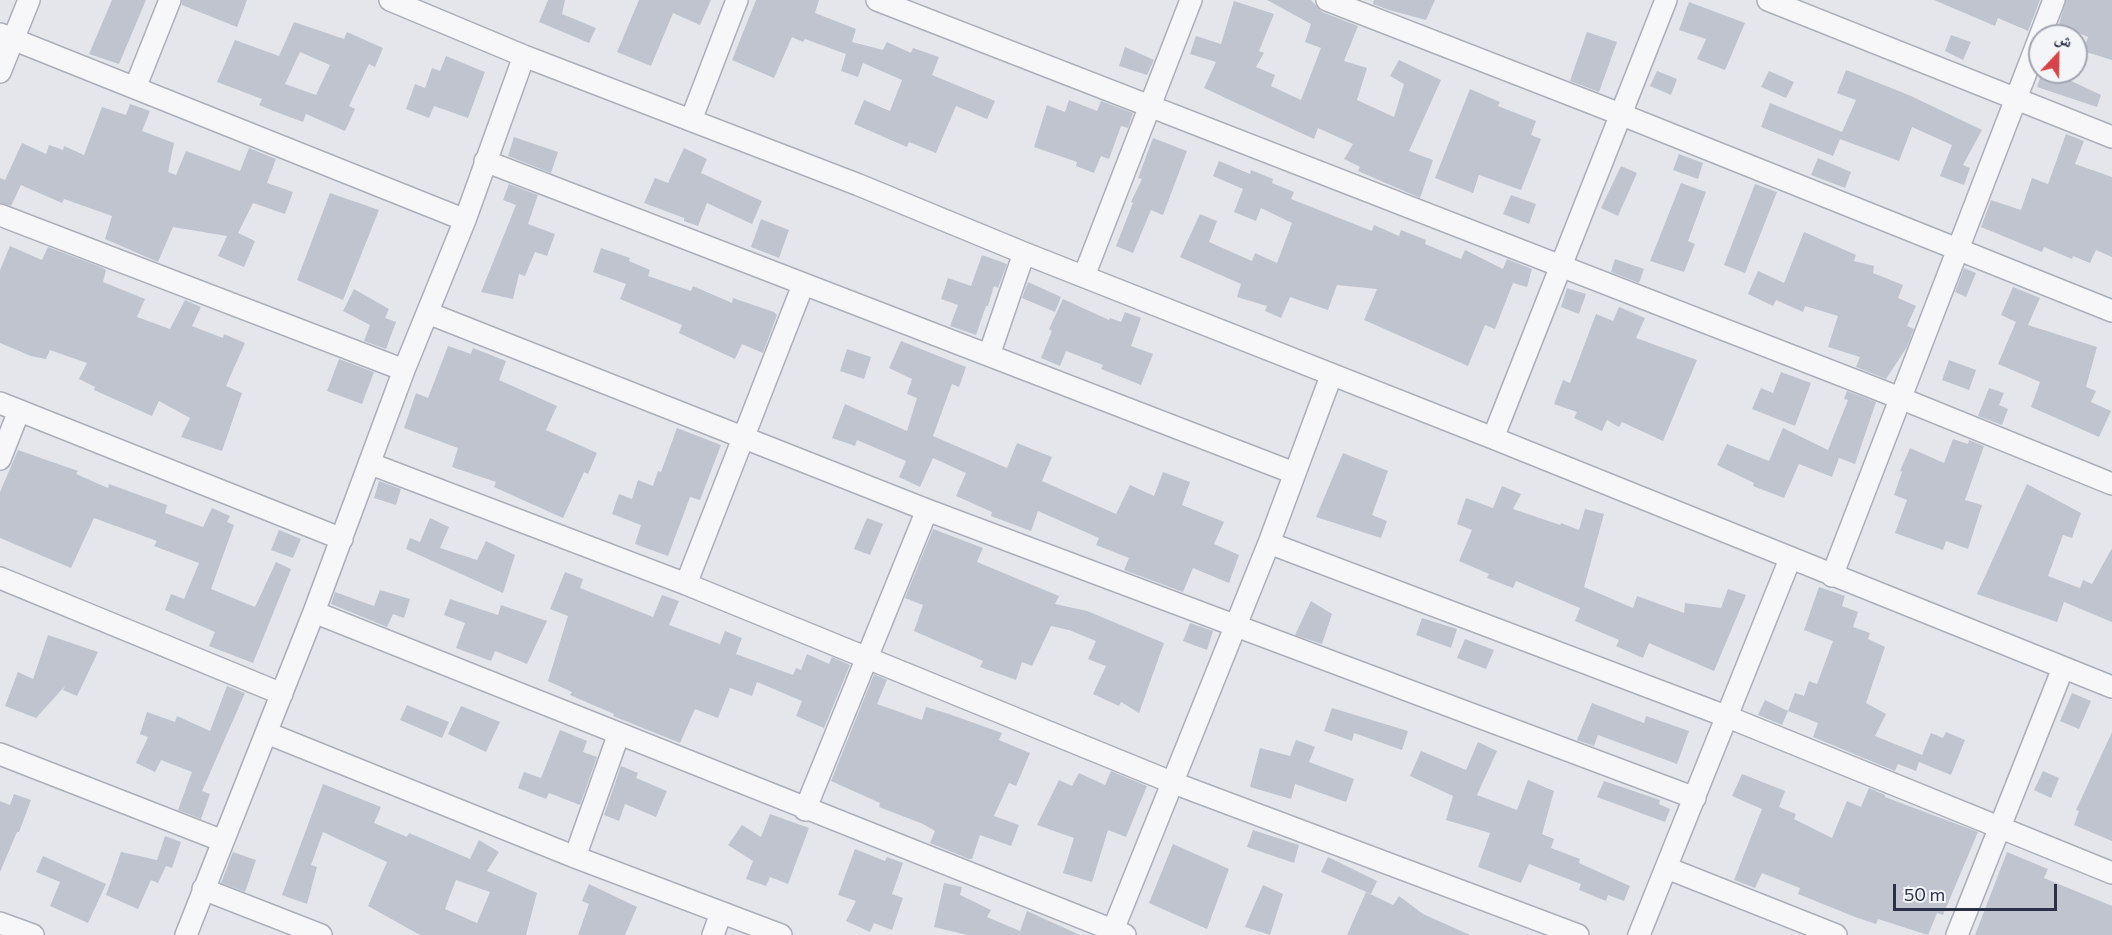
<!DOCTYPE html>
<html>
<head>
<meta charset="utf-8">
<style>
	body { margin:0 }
	#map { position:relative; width:2112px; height:935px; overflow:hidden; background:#e4e6ec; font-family:Commissioner,"Noto Naskh Arabic",sans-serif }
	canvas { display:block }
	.north { position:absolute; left:2028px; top:24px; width:60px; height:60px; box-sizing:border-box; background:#f4f5f9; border:2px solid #a3a6b1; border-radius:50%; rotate:22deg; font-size:16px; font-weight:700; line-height:24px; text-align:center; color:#2a3046 }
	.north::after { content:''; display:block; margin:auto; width:21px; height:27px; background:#d64447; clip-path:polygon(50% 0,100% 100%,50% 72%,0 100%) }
	.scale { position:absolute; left:1893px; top:884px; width:164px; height:27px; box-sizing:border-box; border:3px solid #2a3046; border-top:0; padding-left:8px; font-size:18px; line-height:21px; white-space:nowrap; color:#2a3046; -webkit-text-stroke:4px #f4f5f9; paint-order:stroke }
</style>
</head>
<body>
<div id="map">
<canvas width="2112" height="935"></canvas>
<div class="north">ش</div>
<div class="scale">50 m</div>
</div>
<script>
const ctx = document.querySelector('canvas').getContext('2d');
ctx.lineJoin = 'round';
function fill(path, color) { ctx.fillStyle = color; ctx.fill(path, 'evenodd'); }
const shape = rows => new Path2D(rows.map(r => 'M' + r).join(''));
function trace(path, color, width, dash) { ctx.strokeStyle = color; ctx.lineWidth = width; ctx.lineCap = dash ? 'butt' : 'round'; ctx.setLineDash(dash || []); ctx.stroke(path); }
fill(shape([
	[112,0,146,0,119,64,89,54],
	[182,0,247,0,237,27,182,5],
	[548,0,565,0,562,14,596,28,589,43,539,22],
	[639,0,711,0,700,25,673,13,651,66,617,52],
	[756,0,819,0,815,13,856,29,852,42,883,50,887,42,911,53,913,48,939,57,932,75,995,101,987,119,956,106,936,153,909,142,907,147,854,124,864,100,890,111,902,80,863,63,858,77,841,71,846,54,805,39,803,42,792,37,774,78,732,60],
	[1267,0,1311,0,1322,12,1358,26,1344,61,1367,68,1357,100,1394,117,1404,84,1390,76,1399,60,1441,80,1409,151,1433,160,1420,198,1358,171,1360,167,1344,159,1353,144,1318,128,1314,139,1204,88,1216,62,1190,54,1196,36,1221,44,1234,1,1274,14,1259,51,1264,53,1256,67,1275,75,1271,86,1301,100,1321,48,1305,42,1311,24],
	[1374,0,1435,0,1426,20,1389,10,1373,4],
	[1934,0,2040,0,2028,31,1998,18,1995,26],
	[2066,0,2112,0,2112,60,2083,51,2088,37,2059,24],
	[1689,2,1745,23,1725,70,1697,59,1706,39,1679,30],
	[294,22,344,39,347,32,383,48,375,67,369,64,349,106,355,109,345,131,306,114,303,122,271,110,259,105,262,99,217,82,235,40,279,56],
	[300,52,330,65,316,95,285,84],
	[1587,32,1617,42,1599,92,1570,81],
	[1951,35,1971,42,1963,60,1945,51],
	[1125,47,1154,60,1147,75,1119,66],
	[446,56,485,72,468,118,434,106,429,118,406,109,415,84,425,88,432,68,440,71],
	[1846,70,1911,96,1982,130,1963,165,1970,168,1964,185,1940,176,1952,145,1912,127,1899,161,1840,139,1833,156,1761,127,1770,103,1842,132,1856,100,1837,93],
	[1657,71,1677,79,1671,95,1650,86],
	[1769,71,1794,82,1786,98,1761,87],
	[2042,72,2063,77,2101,95,2097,107,2037,87],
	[1470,89,1500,102,1498,106,1536,121,1531,135,1541,139,1521,190,1479,175,1473,193,1435,178],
	[1069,100,1097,111,1101,101,1133,113,1128,128,1121,126,1109,159,1101,156,1094,173,1076,166,1077,162,1034,147,1047,105,1065,112],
	[130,104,150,111,142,131,174,143,168,172,176,175,186,151,240,171,249,148,276,159,267,183,293,192,285,214,253,203,238,233,255,241,244,267,218,256,227,236,173,227,158,262,105,239,112,216,64,199,62,203,21,185,11,206,0,203,0,178,5,180,22,143,46,154,49,145,63,150,64,146,84,155,102,107,126,115],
	[2066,134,2084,141,2075,164,2112,177,2112,257,2096,250,2090,263,2073,256,2072,259,2044,247,2042,252,1981,227,1991,200,2021,210,2032,178,2048,184],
	[514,137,558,152,551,173,508,156],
	[1153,138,1187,151,1163,215,1151,210,1133,253,1116,246,1133,203,1131,202,1142,179,1138,178],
	[684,148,707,159,701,173,762,201,752,224,707,203,698,226,684,221,684,218,644,203,655,178,668,183],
	[1679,154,1703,163,1698,179,1673,170],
	[1818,158,1851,172,1845,188,1811,175],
	[1219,161,1250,174,1251,170,1273,179,1272,183,1294,192,1291,199,1372,231,1374,225,1399,236,1401,230,1426,240,1425,244,1461,259,1465,250,1503,269,1507,259,1532,269,1527,287,1513,283,1495,329,1485,325,1468,366,1364,320,1377,289,1337,285,1328,310,1290,297,1281,318,1265,311,1267,306,1237,297,1241,284,1180,257,1200,214,1217,221,1209,242,1252,261,1255,253,1277,263,1292,223,1261,208,1256,221,1234,212,1243,189,1213,176],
	[1621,166,1637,173,1618,216,1601,208],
	[1681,183,1706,192,1688,241,1695,244,1684,272,1650,261],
	[509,184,538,195,528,224,555,234,547,256,535,252,525,276,519,274,513,299,481,292,516,205,503,200],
	[1755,184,1777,192,1745,273,1724,265],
	[330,193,379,210,343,300,297,280],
	[1511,195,1536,204,1529,224,1503,214],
	[761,219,789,230,779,258,751,247],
	[1804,232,1856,255,1854,261,1874,266,1873,273,1903,285,1898,298,1916,306,1907,326,1914,329,1907,347,1886,379,1856,367,1860,357,1828,347,1838,316,1805,306,1803,312,1776,300,1773,306,1748,294,1758,271,1784,283],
	[10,246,42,260,48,247,101,267,106,270,103,282,145,299,137,317,170,329,185,300,201,307,192,326,223,338,224,334,245,343,226,386,242,393,222,451,181,437,190,418,159,401,152,416,94,390,95,387,79,379,87,363,50,350,46,359,31,356,0,343,0,270],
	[601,248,630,258,629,261,650,270,648,276,691,291,693,286,732,303,733,298,774,312,777,315,763,353,742,344,735,359,679,333,682,325,620,299,626,284,593,272],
	[982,255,1007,264,998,288,994,286,988,306,986,306,976,335,950,326,958,305,941,299,948,278,971,286],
	[1615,259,1644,269,1639,283,1611,272],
	[1964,268,1976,273,1966,297,1955,292],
	[1028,282,1061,297,1055,312,1022,298],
	[2013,287,2040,298,2028,325,2097,347,2086,387,2096,391,2091,402,2111,411,2099,437,2031,407,2040,382,1998,364,2016,322,2001,315],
	[1567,288,1586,294,1579,314,1561,307],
	[354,289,389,309,385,318,396,322,386,349,364,341,370,325,343,311],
	[1063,299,1109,320,1110,318,1121,322,1125,312,1141,318,1131,346,1153,354,1141,385,1101,369,1103,365,1066,351,1060,366,1041,358,1052,331,1049,329],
	[1619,307,1645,318,1636,338,1697,360,1663,441,1622,422,1619,427,1607,420,1602,431,1574,418,1577,412,1554,404,1563,380,1570,383,1596,314,1613,321],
	[901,341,966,367,959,387,952,384,933,436,1007,468,1017,443,1052,457,1042,481,1116,514,1130,485,1154,496,1163,472,1190,482,1182,505,1224,522,1214,544,1239,555,1229,583,1193,568,1183,592,1124,570,1129,558,1096,545,1099,538,1038,511,1031,531,991,516,992,512,956,496,966,473,933,458,920,487,899,477,906,461,857,440,855,446,832,438,845,404,907,431,917,398,907,394,912,379,889,368],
	[448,346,471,354,473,348,506,361,499,380,557,406,546,430,597,453,588,474,584,472,563,518,494,487,496,482,452,467,458,448,404,428,416,393,428,398],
	[847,349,871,357,864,379,840,371],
	[339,359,374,372,362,404,327,391],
	[1949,360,1976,370,1969,390,1942,380],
	[1781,372,1811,383,1795,426,1752,409,1761,388,1773,393],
	[1989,388,2004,393,1999,405,2008,409,2002,425,1978,416],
	[1847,391,1876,402,1855,464,1839,458,1832,477,1799,464,1784,498,1753,486,1754,483,1717,465,1727,444,1769,461,1783,428,1828,450,1848,400,1844,399],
	[677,428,721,445,700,500,690,497,668,556,635,544,641,525,612,514,619,494,632,499,638,480,653,486,658,471,661,472],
	[1953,439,1968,444,1969,440,1984,446,1965,500,1982,505,1968,549,1946,541,1943,550,1895,533,1907,500,1894,495,1902,472,1900,471,1910,448,1944,463],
	[18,450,78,471,76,474,108,488,109,484,167,505,165,513,203,527,212,508,230,516,227,522,234,525,211,589,255,607,276,562,291,569,253,663,209,646,215,632,165,610,171,594,184,599,199,563,154,546,157,541,94,518,71,568,0,538,0,492],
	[1343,453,1388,471,1372,515,1387,521,1381,538,1316,517],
	[379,481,401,489,396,505,374,498],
	[2027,484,2081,513,2072,538,2063,535,2048,576,2080,588,2083,580,2092,584,2112,548,2112,622,2064,602,2057,622,1977,594],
	[1502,486,1521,494,1513,509,1560,525,1561,523,1579,530,1585,509,1604,514,1584,587,1633,608,1637,596,1684,613,1685,603,1721,608,1728,589,1746,595,1714,671,1649,643,1643,658,1616,646,1619,640,1575,621,1580,608,1516,581,1513,588,1487,578,1489,574,1459,561,1472,530,1457,524,1466,498,1493,508],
	[430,518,449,527,440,548,477,560,486,541,515,555,503,593,406,549,410,538,420,542],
	[867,518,883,524,870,555,854,549],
	[933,529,983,548,977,562,1059,596,1055,604,1087,611,1164,643,1139,713,1121,702,1119,706,1093,694,1106,666,1088,659,1096,641,1069,630,1051,626,1032,666,1022,662,1016,680,980,667,983,661,914,631,923,605,905,598],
	[279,530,301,539,293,558,271,550],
	[565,572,583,579,580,588,653,617,662,595,679,601,669,625,720,644,725,631,742,638,736,654,793,675,796,668,801,670,807,654,829,664,832,657,850,665,824,728,796,716,802,701,757,682,752,696,730,688,718,718,695,709,680,743,613,716,614,714,570,695,572,692,548,681,568,616,550,609],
	[1819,587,1845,596,1842,606,1858,612,1853,627,1870,633,1868,639,1885,647,1866,703,1886,714,1875,736,1922,755,1931,733,1943,738,1946,732,1965,740,1951,775,1919,762,1916,771,1898,764,1895,771,1813,737,1818,723,1788,711,1782,725,1758,715,1765,700,1788,711,1795,693,1804,696,1809,681,1817,684,1833,641,1804,630],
	[380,590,410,599,404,618,393,614,387,627,331,604,335,592,374,606],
	[450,599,498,615,501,605,547,621,527,664,495,651,491,661,456,648,465,623,444,615],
	[1311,601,1332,614,1322,644,1295,635],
	[1422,618,1457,629,1451,648,1416,635],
	[1190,623,1213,631,1207,650,1183,641],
	[48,635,98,652,77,696,63,690,65,686,36,718,5,706,18,672,33,679],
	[1465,639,1494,650,1486,669,1457,658],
	[874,674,887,680,877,704,922,720,926,707,949,714,1002,733,999,740,1030,753,1016,786,1009,783,994,816,1019,825,1011,846,980,835,972,859,969,859,930,843,935,831,923,824,879,807,880,803,831,781],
	[227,686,245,693,202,791,210,794,201,819,178,810,192,772,161,760,155,772,136,763,148,737,140,734,147,712,175,722,177,716,210,731],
	[2072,693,2091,701,2079,729,2060,721],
	[1592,703,1644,723,1646,716,1689,731,1677,764,1598,735,1594,746,1577,740],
	[407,705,449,722,442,738,400,720],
	[461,706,500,722,486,752,448,734],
	[1332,708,1408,731,1402,750,1354,733,1352,741,1324,731],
	[560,730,587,741,583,752,597,757,580,805,549,793,546,799,518,788,524,772,541,778],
	[2112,732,2112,841,2074,825,2079,811,2076,810],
	[1296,740,1315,747,1309,762,1354,779,1346,802,1295,784,1291,799,1250,787,1260,748,1290,756],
	[1478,742,1497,751,1477,795,1517,810,1528,780,1554,791,1542,834,1554,839,1551,848,1580,859,1579,863,1630,886,1624,901,1608,895,1606,901,1579,890,1581,884,1529,864,1521,883,1478,867,1490,833,1446,820,1453,796,1410,776,1421,751,1466,770],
	[621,766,638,773,636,778,667,791,656,817,625,804,619,821,604,815],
	[1111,771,1147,786,1126,837,1108,830,1092,882,1063,873,1074,838,1037,825,1059,780,1072,786,1079,773,1105,785],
	[2043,771,2059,778,2051,798,2034,790],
	[1742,774,1785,791,1779,807,1796,814,1794,819,1832,838,1847,801,1861,807,1869,788,1885,795,1885,797,1978,832,1943,915,1937,913,1928,935,1878,919,1876,924,1855,917,1798,894,1800,888,1762,873,1755,888,1734,880,1762,809,1732,796],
	[1604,781,1660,800,1659,804,1670,809,1665,822,1597,797],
	[323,784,381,807,374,823,407,837,409,833,470,859,479,840,499,852,487,871,537,893,526,935,420,935,368,906,387,862,323,832,311,865,317,867,307,904,282,895],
	[456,880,490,892,477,923,445,909],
	[14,794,31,800,19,832,17,832,0,872,0,801,10,805],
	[770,814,809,828,788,884,770,877,766,886,746,879,753,861,728,845,742,825,761,837],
	[1253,830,1299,845,1294,863,1247,847],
	[165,836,181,842,172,868,166,866,158,883,151,880,138,909,106,895,121,852,157,860],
	[1173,844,1229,869,1207,929,1149,903],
	[855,849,885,861,887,857,903,863,892,894,903,898,892,930,874,923,870,932,846,921,856,901,838,895],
	[233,852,256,860,245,892,221,883],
	[2007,852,2048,869,2044,878,2112,906,2112,935,1975,935],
	[43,856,106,884,88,923,50,906,60,882,36,872],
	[1328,857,1377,881,1371,894,1321,872],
	[944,883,962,887,960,895,991,910,987,917,1020,931,1027,911,1080,935,967,935,934,927],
	[589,884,637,907,625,935,578,935,589,904,582,901],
	[1263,885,1283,894,1270,935,1245,927],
	[1366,892,1393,905,1399,896,1423,914,1470,935,1347,935]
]), '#c0c4cf');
const minor = shape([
	[390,0,524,56,859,185,1024,253,1493,438,2112,687],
	[877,0,1900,398,2112,484],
	[1327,0,1620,114,2112,311],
	[1768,0,2112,137],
	[0,34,465,220],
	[0,72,29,0],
	[135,88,170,0],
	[691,120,737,0],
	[485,161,1294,473],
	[0,215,404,370],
	[1084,276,1191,0],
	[428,313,927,510,1695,798],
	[989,355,1024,253],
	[0,403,342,539],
	[1493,438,1666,0],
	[0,459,19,411],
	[371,464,686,584,1171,782,1578,935],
	[1269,543,1728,717,2112,873],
	[1832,576,2054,0],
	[0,578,282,694],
	[686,584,803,285],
	[314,612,1125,935],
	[267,733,575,857,781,935],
	[0,754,223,841],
	[805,810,927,510],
	[575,857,618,736],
	[1667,868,1836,935],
	[203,889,321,935],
	[0,923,33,935],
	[186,935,314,612,404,370,465,220,524,56],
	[713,935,721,913],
	[1111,935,1269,543,1331,376],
	[1639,935,1790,559],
	[1957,935,2063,668]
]);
trace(minor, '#acafba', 24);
trace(minor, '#f7f7fa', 21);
</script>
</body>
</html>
